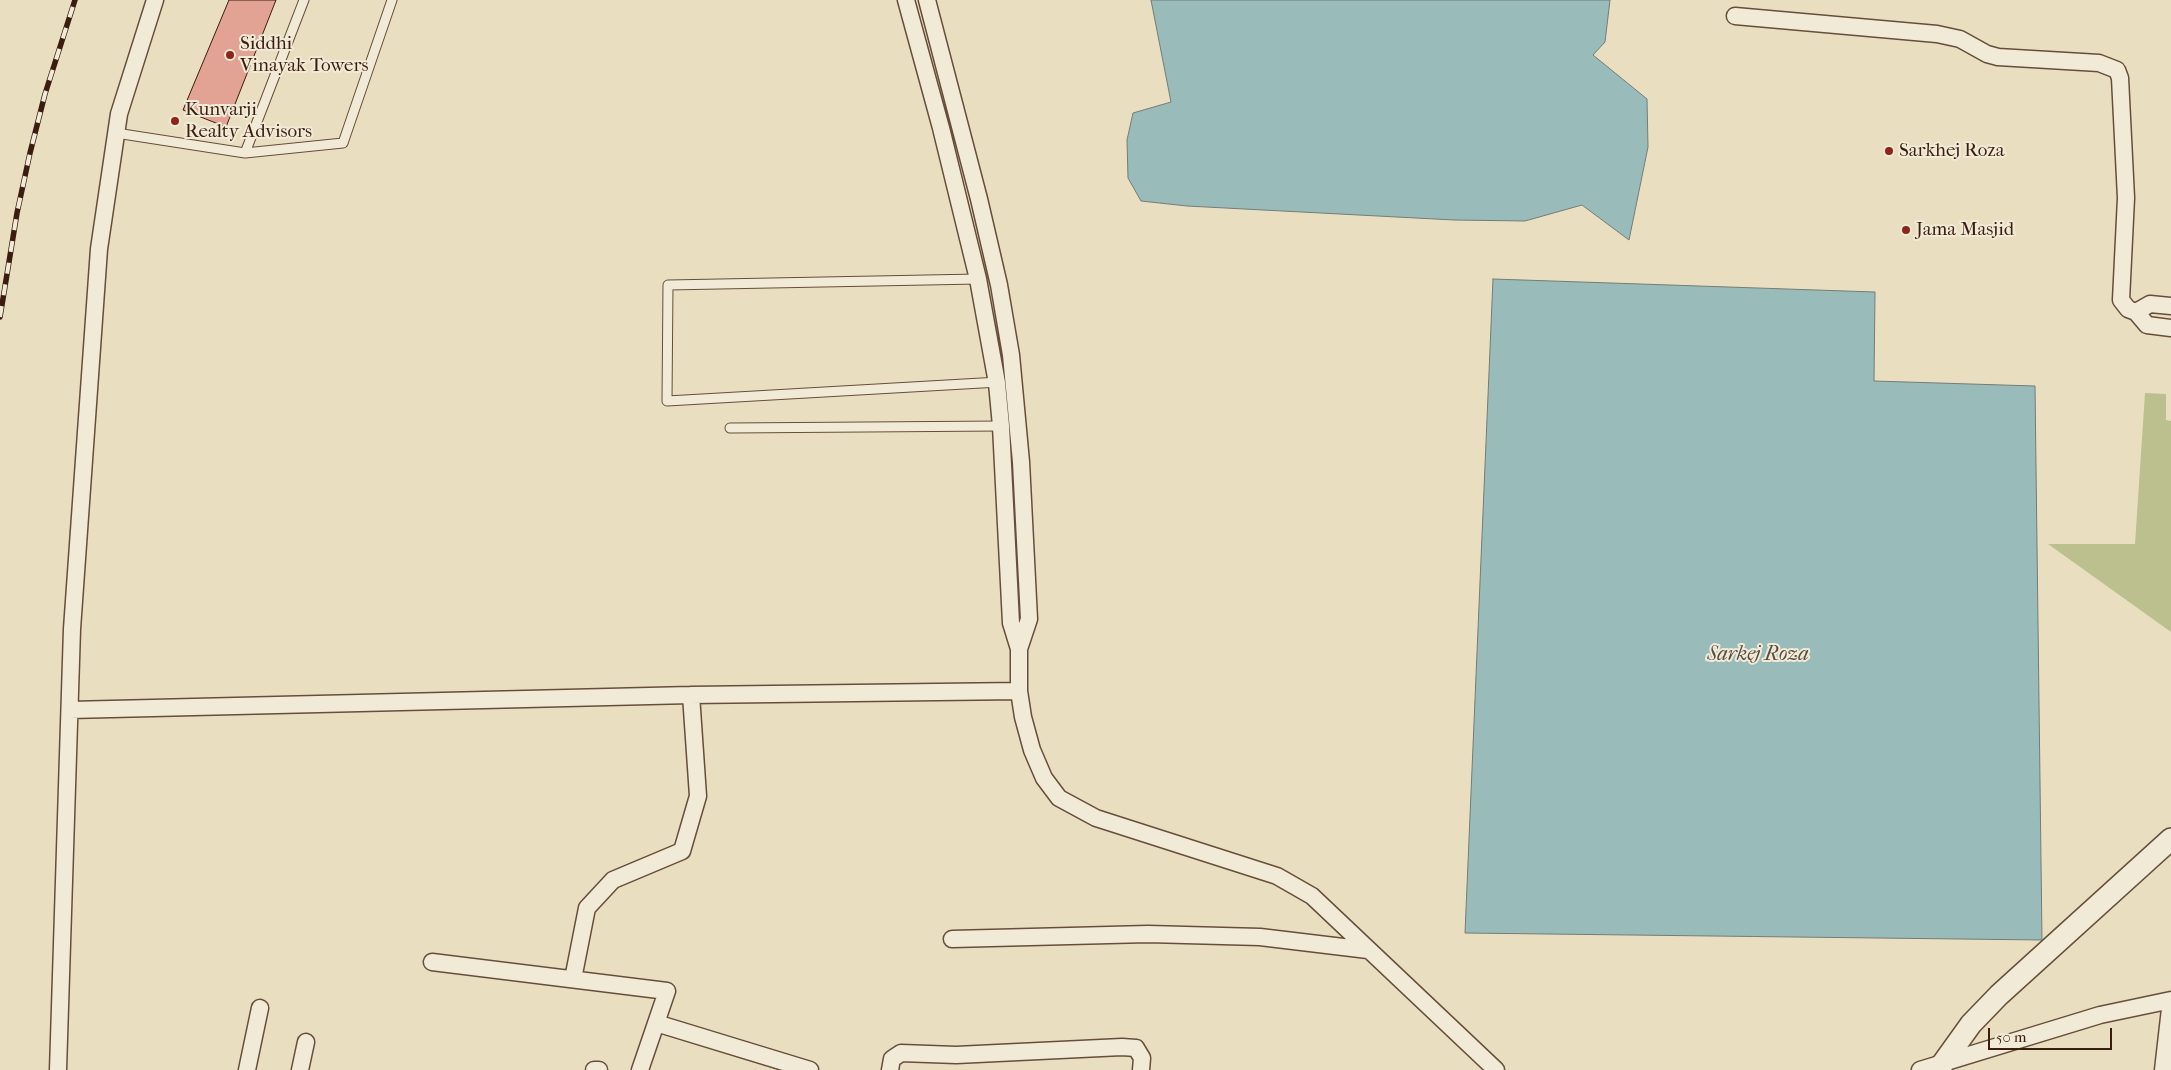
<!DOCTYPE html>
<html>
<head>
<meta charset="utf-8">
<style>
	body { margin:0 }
	#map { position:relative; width:2171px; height:1070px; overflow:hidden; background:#e9dfc0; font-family:"IM FELL French Canon",serif }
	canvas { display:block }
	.scale { position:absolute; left:1988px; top:1028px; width:124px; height:22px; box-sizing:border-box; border:2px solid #3b1d0f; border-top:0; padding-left:6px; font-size:15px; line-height:18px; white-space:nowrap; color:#3b1d0f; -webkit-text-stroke:4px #f1ead6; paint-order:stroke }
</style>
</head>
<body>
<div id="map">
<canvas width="2171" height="1070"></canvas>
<div class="scale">50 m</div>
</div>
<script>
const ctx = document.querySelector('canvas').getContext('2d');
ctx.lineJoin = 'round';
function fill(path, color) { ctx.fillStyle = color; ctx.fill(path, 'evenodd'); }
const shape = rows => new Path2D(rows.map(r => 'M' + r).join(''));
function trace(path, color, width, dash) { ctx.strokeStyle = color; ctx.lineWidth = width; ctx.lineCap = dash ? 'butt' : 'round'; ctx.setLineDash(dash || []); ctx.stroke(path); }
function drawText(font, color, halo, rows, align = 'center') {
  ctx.font = font + ' "IM FELL French Canon",serif'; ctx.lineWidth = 4; ctx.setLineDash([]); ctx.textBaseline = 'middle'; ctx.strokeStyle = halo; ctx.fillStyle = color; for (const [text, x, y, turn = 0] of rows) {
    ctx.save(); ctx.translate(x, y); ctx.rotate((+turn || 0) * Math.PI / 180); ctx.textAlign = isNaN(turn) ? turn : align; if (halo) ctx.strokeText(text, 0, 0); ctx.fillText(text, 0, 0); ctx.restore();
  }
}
fill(shape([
	[2145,393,2166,394,2166,420,2171,421,2171,632,2048,544,2135,544]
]), '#bcc08e');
const water = shape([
	[1151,0,1610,0,1605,42,1593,55,1647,99,1648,147,1629,240,1582,205,1525,221,1454,220,1187,206,1141,201,1128,178,1127,140,1133,113,1171,102,1151,0],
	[1493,279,1875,292,1874,381,2035,386,2042,940,1465,933,1493,279]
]);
fill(water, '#99bbba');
trace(water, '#737c76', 1);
const building = shape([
	[229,0,276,0,226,127,183,110,229,0]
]);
fill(building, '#e2a294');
trace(building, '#3b1d0f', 1);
const service = shape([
	[116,133,245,153,343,143,392,0],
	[245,153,304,0],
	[978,279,668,285,667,401,999,382],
	[730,428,1001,426]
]);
const minor = shape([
	[906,0,941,128,978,279,997,383,1001,426,1011,623,1019,649,1019,691,1023,717,1032,750,1044,778,1059,798,1096,818,1277,876,1312,896,1496,1070],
	[927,0,979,199,999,285,1011,355,1021,462,1029,619,1019,649],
	[1735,16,1937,34,1960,39,1987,54,1998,57,2099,63,2117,70,2120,78,2126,198,2121,300,2128,309,2136,312,2147,325,2171,328],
	[2136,312,2150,304,2171,306],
	[70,710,691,695,1019,691],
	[952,939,1148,934,1260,937,1368,950],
	[432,962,667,991,640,1070],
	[573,979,587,908,613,880,682,851,698,796,691,695],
	[656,1023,810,1070],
	[58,1070,72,629,99,249,119,114,155,0],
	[247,1070,260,1008],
	[300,1070,306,1042],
	[594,1070,599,1070],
	[890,1070,892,1059,901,1053,956,1055,1122,1047,1136,1048,1142,1058,1141,1070],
	[1920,1070,2100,1015,2171,1000],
	[2163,1070,2171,1000]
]);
const tertiary = shape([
	[1938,1070,1971,1024,1999,995,2171,839]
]);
trace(service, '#664e3b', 11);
trace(minor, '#664e3b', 19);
trace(tertiary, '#664e3b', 24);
trace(service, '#f1ead6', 9);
trace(minor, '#f1ead6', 16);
trace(tertiary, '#f1ead6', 21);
const rail = shape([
	[0,317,17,213,30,153,45,94,75,0]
]);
trace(rail, '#3b1d0f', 5.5);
trace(rail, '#f1ead6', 4, [11]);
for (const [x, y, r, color] of [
	[230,55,5,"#8f2418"],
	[175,121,5,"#8f2418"],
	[1889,151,5,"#8f2418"],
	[1906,230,5,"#8f2418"]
]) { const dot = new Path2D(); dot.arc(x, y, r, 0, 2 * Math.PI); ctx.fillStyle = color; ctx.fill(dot); trace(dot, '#f1ead6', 2); }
drawText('19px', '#3b1d0f', '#f1ead6', [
	["Siddhi",240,44],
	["Vinayak Towers",240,66],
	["Kunvarji",185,110],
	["Realty Advisors",185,132],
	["Sarkhej Roza",1899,151],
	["Jama Masjid",1916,230]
], 'left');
drawText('italic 20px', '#574c42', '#f1ead6', [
	["Sarkej Roza",1758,655]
]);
</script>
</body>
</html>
